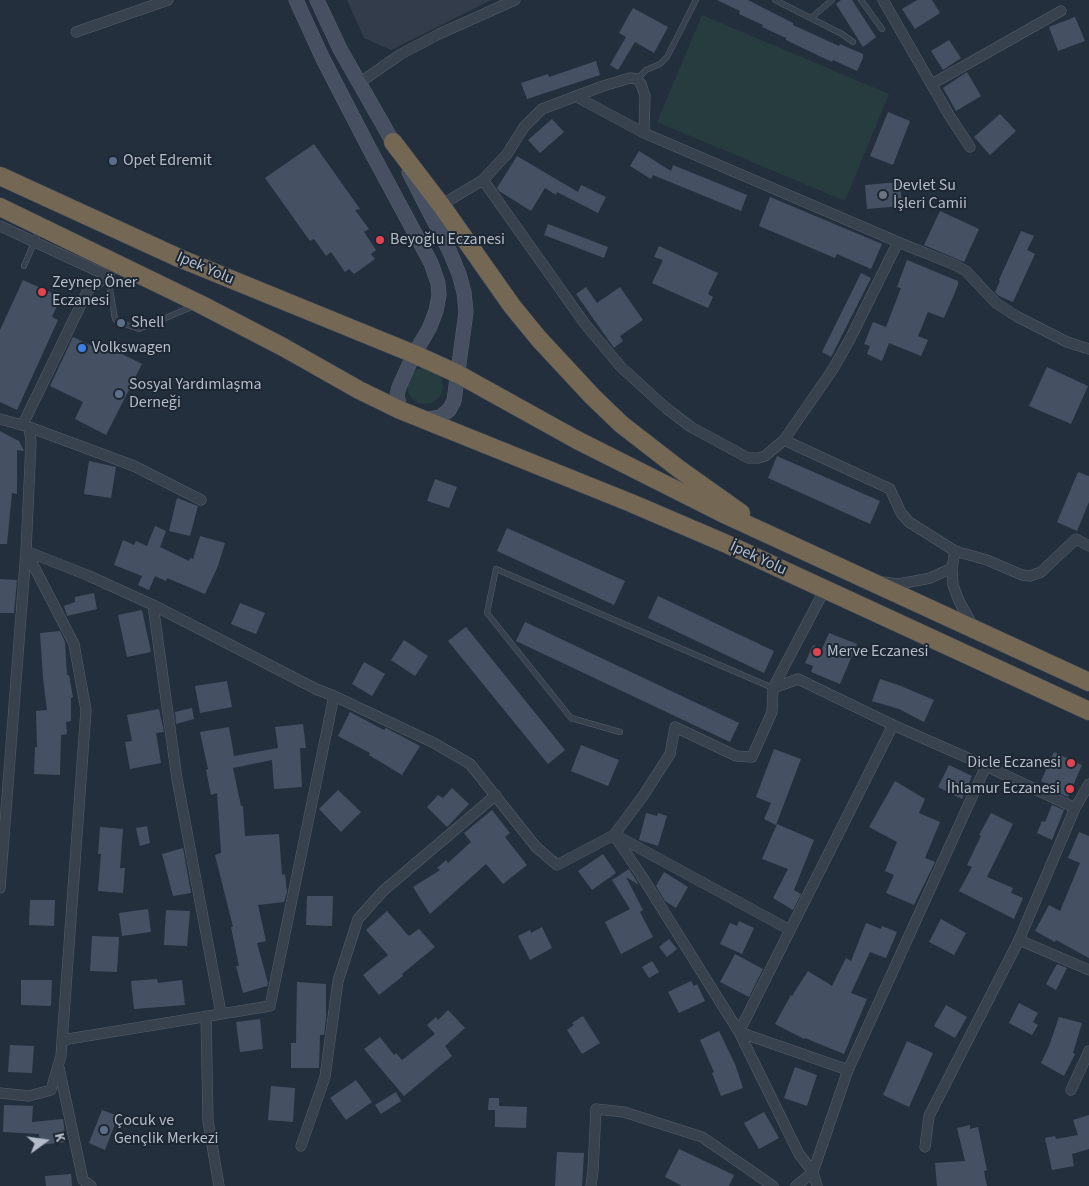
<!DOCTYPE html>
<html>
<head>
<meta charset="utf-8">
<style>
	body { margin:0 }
	#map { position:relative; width:1089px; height:1186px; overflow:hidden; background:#242f3e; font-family:"Source Sans 3",sans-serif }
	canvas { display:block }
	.north { position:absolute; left:20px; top:1116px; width:50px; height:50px; -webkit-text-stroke:4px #1d2633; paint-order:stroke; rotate:76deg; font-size:14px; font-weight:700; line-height:20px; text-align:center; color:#b4bcc9 }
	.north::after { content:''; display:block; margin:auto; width:18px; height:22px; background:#b4bcc9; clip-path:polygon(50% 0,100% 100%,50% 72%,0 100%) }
</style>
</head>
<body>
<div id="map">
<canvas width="1089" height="1186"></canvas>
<div class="north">K</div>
</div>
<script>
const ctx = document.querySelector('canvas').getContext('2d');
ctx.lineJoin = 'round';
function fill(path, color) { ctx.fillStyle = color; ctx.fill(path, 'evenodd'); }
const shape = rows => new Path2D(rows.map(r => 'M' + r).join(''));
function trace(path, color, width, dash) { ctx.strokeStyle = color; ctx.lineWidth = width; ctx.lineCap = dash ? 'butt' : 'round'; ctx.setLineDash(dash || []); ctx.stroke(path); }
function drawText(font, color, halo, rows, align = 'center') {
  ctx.font = font + ' "Source Sans 3",sans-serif'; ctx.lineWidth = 4; ctx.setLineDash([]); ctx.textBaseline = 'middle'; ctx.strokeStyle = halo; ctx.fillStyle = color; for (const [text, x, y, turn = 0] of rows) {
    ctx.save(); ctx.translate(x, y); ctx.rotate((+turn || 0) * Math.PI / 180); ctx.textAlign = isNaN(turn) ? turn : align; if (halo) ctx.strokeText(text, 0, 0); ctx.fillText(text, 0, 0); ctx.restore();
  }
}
fill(shape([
	[347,0,491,0,391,50,364,38]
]), '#323c4b');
fill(shape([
	[702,15,889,94,845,201,657,122],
	'407 386a18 18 0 1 1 36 0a18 18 0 1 1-36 0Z'
]), '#263c3f');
fill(shape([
	[717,0,748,0,793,23,793,25,839,46,840,44,863,54,863,58,857,71,833,60,832,62,786,40,786,38,762,27,763,25,739,14,740,11],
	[841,0,852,0,876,37,863,47,836,4],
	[917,0,932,0,940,13,915,29,902,9],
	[633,8,668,27,654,53,635,42,618,70,610,65,626,37,619,33],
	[1075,17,1085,41,1058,51,1049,27],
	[949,40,961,58,943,70,931,51],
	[596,61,600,75,527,99,521,83,548,74,549,77],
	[967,72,981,96,956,111,943,88],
	[888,112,910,121,893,165,870,156],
	[1000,114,1016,131,990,155,974,137],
	[552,119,564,132,540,153,528,140],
	[314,144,360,209,355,210,369,229,364,232,376,250,371,254,375,259,354,274,349,269,345,272,331,252,326,256,314,239,310,241,265,178],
	[639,151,671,171,673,165,747,195,741,211,653,175,651,179,630,166],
	[517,156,578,192,581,185,606,197,598,213,557,192,556,195,545,188,531,211,499,191,497,188],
	[900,182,902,206,867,209,865,185],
	[770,197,882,244,871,269,837,254,835,258,759,226],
	[940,211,979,229,964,262,924,245],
	[548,224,608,247,604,258,544,235],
	[1021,231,1034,236,1027,250,1035,254,1013,302,999,296,995,292,1000,281,999,280],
	[659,246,718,273,708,294,713,297,708,308,652,283,663,260,654,257],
	[907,260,958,281,958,285,944,318,928,312,918,336,928,340,921,356,889,343,882,361,867,354,870,346,864,344,873,322,886,327,901,288,897,287],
	[861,273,871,278,831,357,822,352],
	[23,280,61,297,52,317,58,320,17,410,0,402,0,330],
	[586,287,597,303,620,287,643,320,620,336,623,341,614,348,576,294],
	[73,337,107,353,110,348,142,364,106,435,75,419,83,402,50,386],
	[1047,367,1088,386,1071,424,1029,406],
	[0,431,19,441,24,451,17,450,17,494,12,493,7,544,0,544],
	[777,456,880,501,870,524,768,478],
	[89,461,116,467,111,498,84,494],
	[1078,472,1089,476,1089,502,1077,531,1057,522],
	[435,479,457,487,449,508,427,501],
	[177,498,198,506,190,536,169,531],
	[155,526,166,531,160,547,189,561,190,558,193,559,200,536,225,543,218,566,205,594,167,578,166,581,155,576,149,590,138,585,142,576,114,565,123,540,134,545,136,541,147,546],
	[507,528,625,581,614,605,497,551],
	[0,579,17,580,14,613,0,613],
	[94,593,97,609,67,616,64,606,75,602,75,597],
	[658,596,774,651,764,673,648,618],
	[240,603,265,613,256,634,231,624],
	[142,610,151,652,127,657,118,615],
	[525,622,739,723,730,742,516,641],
	[466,627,565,750,548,764,448,641],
	[60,631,65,642,67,675,69,675,73,697,71,698,71,721,66,722,67,734,61,735,60,775,34,774,35,747,37,747,36,711,47,710,43,678,40,633],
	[829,633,857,644,840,684,811,672,813,666,805,663,813,645,822,649],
	[404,640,428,656,415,676,391,660],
	[364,662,385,674,372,696,352,684],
	[880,679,901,686,934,700,924,722,899,709,872,701],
	[227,681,232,707,200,713,195,686],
	[192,708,194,719,176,724,175,712],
	[159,709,164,732,156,733,161,763,130,769,125,742,132,741,127,715],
	[350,712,384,730,386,728,420,746,402,775,369,755,370,753,338,736],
	[303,724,306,748,300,748,302,787,274,789,272,760,233,768,241,806,243,806,245,836,279,834,282,875,285,874,287,892,284,902,258,905,266,941,257,943,268,983,267,986,243,993,236,966,239,966,231,927,233,927,215,855,221,853,217,793,211,795,206,770,208,769,200,732,229,727,234,756,278,748,275,727],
	[581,745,619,760,608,786,571,771],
	[774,749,801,759,776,825,764,819,771,803,756,797],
	[1054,752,1082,765,1068,797,1057,792,1058,789,1041,781],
	[949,765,972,776,962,799,938,787],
	[895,781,925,799,919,813,940,822,925,858,935,862,914,905,886,893,894,875,885,871,897,842,869,827],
	[452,788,469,804,447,827,427,807,438,795,443,798],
	[338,790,361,812,341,832,319,809],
	[1052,805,1064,810,1052,840,1037,833,1042,821,1045,822],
	[492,810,510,833,505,837,527,865,503,884,486,864,430,914,413,887,440,870,437,868,446,860,448,863,471,842,464,833],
	[646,813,657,816,658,813,667,816,658,846,639,840],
	[991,813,1013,824,987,877,1013,888,1011,893,1023,898,1014,919,959,891,972,867,967,865,981,836,979,835],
	[777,824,814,840,794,890,801,894,793,910,773,898,788,869,762,859],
	[147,826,150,843,140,846,136,828],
	[100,827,123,829,120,868,125,868,123,893,98,891,101,854,98,854],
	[1079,832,1089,836,1089,958,1056,940,1055,942,1035,931,1049,905,1060,911,1080,863,1068,858],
	[183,848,191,893,173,896,162,854],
	[603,854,616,873,592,890,578,871],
	[629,869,639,885,626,877,643,910,640,912,653,937,621,954,605,922,630,909,612,880],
	[664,872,688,887,676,908,665,901,656,886],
	[307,896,333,896,332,926,306,925],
	[30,900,55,900,54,926,29,925],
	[148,909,151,932,122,936,119,913],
	[166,910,190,911,187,946,164,945],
	[387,911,407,934,409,936,419,929,435,947,402,974,403,976,379,995,363,975,388,955,366,930],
	[941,919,966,933,954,955,929,942],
	[739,921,754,928,742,954,720,944,730,923,737,926],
	[866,923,881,929,882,926,897,932,886,958,870,952,851,993,867,999,844,1054,805,1038,804,1039,775,1024,791,995,792,996,808,971,832,986,846,958,851,961],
	[542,927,552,948,530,960,518,936,530,930,531,933],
	[92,936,119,937,117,972,90,971],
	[669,939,677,949,667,957,659,947],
	[735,954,763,969,749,997,720,982],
	[652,961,659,972,649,978,642,967],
	[1057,964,1067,968,1056,990,1046,984],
	[157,979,158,983,182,980,185,1005,134,1009,131,981],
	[21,980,52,980,51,1006,21,1005],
	[691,981,694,986,697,984,705,1001,679,1013,668,992],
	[297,982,326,984,326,1019,324,1035,320,1035,319,1068,291,1068,291,1043,296,1043],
	[1019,1003,1038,1013,1033,1022,1038,1025,1032,1035,1009,1023],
	[946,1005,967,1017,955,1038,934,1026],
	[448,1010,465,1028,445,1046,452,1056,404,1096,364,1049,380,1037,394,1055,396,1053,402,1060,435,1034,427,1025,436,1017,438,1020],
	[583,1016,600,1043,582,1054,567,1030,574,1025,572,1023],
	[1059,1017,1082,1023,1073,1053,1075,1054,1064,1076,1041,1063,1049,1046],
	[260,1019,263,1049,240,1052,236,1022],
	[719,1031,735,1064,743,1088,721,1096,712,1073,714,1072,700,1040],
	[907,1041,933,1053,909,1107,883,1095],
	[10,1045,34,1046,32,1073,8,1072],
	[795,1067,817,1075,807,1106,784,1098],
	[356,1080,372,1102,346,1120,330,1098],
	[271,1086,295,1088,293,1122,268,1120],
	[396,1092,401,1101,381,1114,375,1105],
	[489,1098,499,1098,499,1106,527,1107,526,1128,495,1127,495,1110,488,1110],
	[4,1105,33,1106,32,1122,63,1119,66,1142,40,1145,39,1134,3,1132],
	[102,1110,118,1116,105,1150,89,1143],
	[764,1112,779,1138,759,1149,744,1123],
	[1089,1115,1089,1149,1072,1154,1074,1166,1052,1170,1045,1138,1055,1136,1056,1139,1078,1135,1073,1120],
	[970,1125,970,1129,978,1127,987,1170,984,1171,987,1186,937,1186,935,1163,965,1161,957,1128],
	[679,1149,734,1175,729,1186,682,1186,665,1177],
	[557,1152,584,1153,582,1186,555,1186],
	[71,1174,72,1186,46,1186,45,1176]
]), '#455162');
const lane = shape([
	[775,0,842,34,853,42],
	[861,0,882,29],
	[811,18,832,0],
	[637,79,646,70,660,64,667,57,696,0],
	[24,266,40,229],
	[108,277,115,319,121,323,139,329,194,306],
	[620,732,571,718,487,613,496,569,773,688]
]);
const street = shape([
	[883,0,949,115,970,147],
	[76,32,168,0],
	[359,83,401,54,439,34,515,0],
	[932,84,1061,11],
	[575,96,644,133,898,242,955,265,966,271,996,303,1016,316,1067,342,1089,349],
	[483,180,585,324,621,367,666,408,691,427,748,458,758,458,765,456,784,440,833,369,850,339,898,242],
	[441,205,483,180,507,154,524,127,542,109,603,86,630,78,637,79,641,84,645,96,644,133],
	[0,226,108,276],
	[0,419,29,427,31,442,26,551,0,888],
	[23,424,88,290,108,276,115,263],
	[29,427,134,466,201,500],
	[784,440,890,489,901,513,909,522,955,551,952,568,953,585,959,601,974,628],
	[26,551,87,575,153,605,316,689,334,696,434,743,470,764,536,847,557,865,614,835,643,796,670,754,675,727,736,756,752,757,772,712,773,688,825,589],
	[955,551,987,560,1022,575,1030,576,1041,572,1076,539,1089,546],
	[883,582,898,584,915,581,930,578,952,568],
	[153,605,177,779,221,1013],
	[773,688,798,679,893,725,986,766,1075,808],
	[614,835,641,875,739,1032,799,1154,813,1172,796,1186],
	[617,836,790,930],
	[1019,940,1089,970],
	[206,1016,208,1121,219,1186],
	[62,1040,270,1006,334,696],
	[59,1068,83,1180,91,1186],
	[848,1070,739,1032,893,725],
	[1071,1090,1089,1051],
	[0,1093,29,1096,51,1090,61,1056,86,710,74,644,26,551],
	[301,1146,325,1077,338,981,358,919,383,891,496,795],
	[925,1147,929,1116,1019,940,1075,808,1089,784],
	[591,1186,593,1171,596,1109,624,1112,702,1137,773,1186],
	[817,1186,813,1172,848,1070,986,766]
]);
const secondary = shape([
	[296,0,323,59,368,146,431,263,438,283,439,295,436,311,429,329,414,354,399,387,397,395,400,410],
	[317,0,340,49,398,151],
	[409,172,450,252,459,274,464,292,466,312,454,401,449,410,440,417,423,420]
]);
const highway = shape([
	[393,142,441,205,512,306,539,339,592,396,621,424,679,469,741,513],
	[0,176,179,258,414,354,458,374,577,440,722,513,1089,682],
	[0,207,200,304,283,347,359,390,400,410,631,503,729,545,1089,711]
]);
trace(lane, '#565f6c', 6);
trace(street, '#565f6c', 11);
trace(secondary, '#565f6c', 15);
trace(highway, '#434c59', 19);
trace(lane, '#38414e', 5);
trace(street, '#38414e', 10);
trace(secondary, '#465061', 14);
trace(highway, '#746855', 18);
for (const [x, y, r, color] of [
	[113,161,5,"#5c6f8a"],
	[883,195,5,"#6b7280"],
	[380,240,5,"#e0444e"],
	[42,292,5,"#e0444e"],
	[121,323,5,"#5c6f8a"],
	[82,348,5,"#3f7fe0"],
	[119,394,5,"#5c6f8a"],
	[817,652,5,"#e0444e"],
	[1071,763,5,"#e0444e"],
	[1070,789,5,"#e0444e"],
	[104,1130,5,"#5c6f8a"]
]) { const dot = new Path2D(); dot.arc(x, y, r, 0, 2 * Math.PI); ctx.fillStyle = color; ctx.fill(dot); trace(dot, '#1d2633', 2); }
drawText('16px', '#b4bcc9', '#1d2633', [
	["Opet Edremit",123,161],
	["Devlet Su",893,186],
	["İşleri Camii",893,204],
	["Beyoğlu Eczanesi",390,240],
	["Zeynep Öner",52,283],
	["Eczanesi",52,301],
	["Shell",131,323],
	["Volkswagen",92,348],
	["Sosyal Yardımlaşma",129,385],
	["Derneği",129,403],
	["Merve Eczanesi",827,652],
	["Dicle Eczanesi",1061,763,"right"],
	["İhlamur Eczanesi",1060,789,"right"],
	["Çocuk ve",114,1121],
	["Gençlik Merkezi",114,1139]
], 'left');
drawText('16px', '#b4bcc9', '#1d2633', [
	["Ipek Yolu",205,269,23],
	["İpek Yolu",758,559,25]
]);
</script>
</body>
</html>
